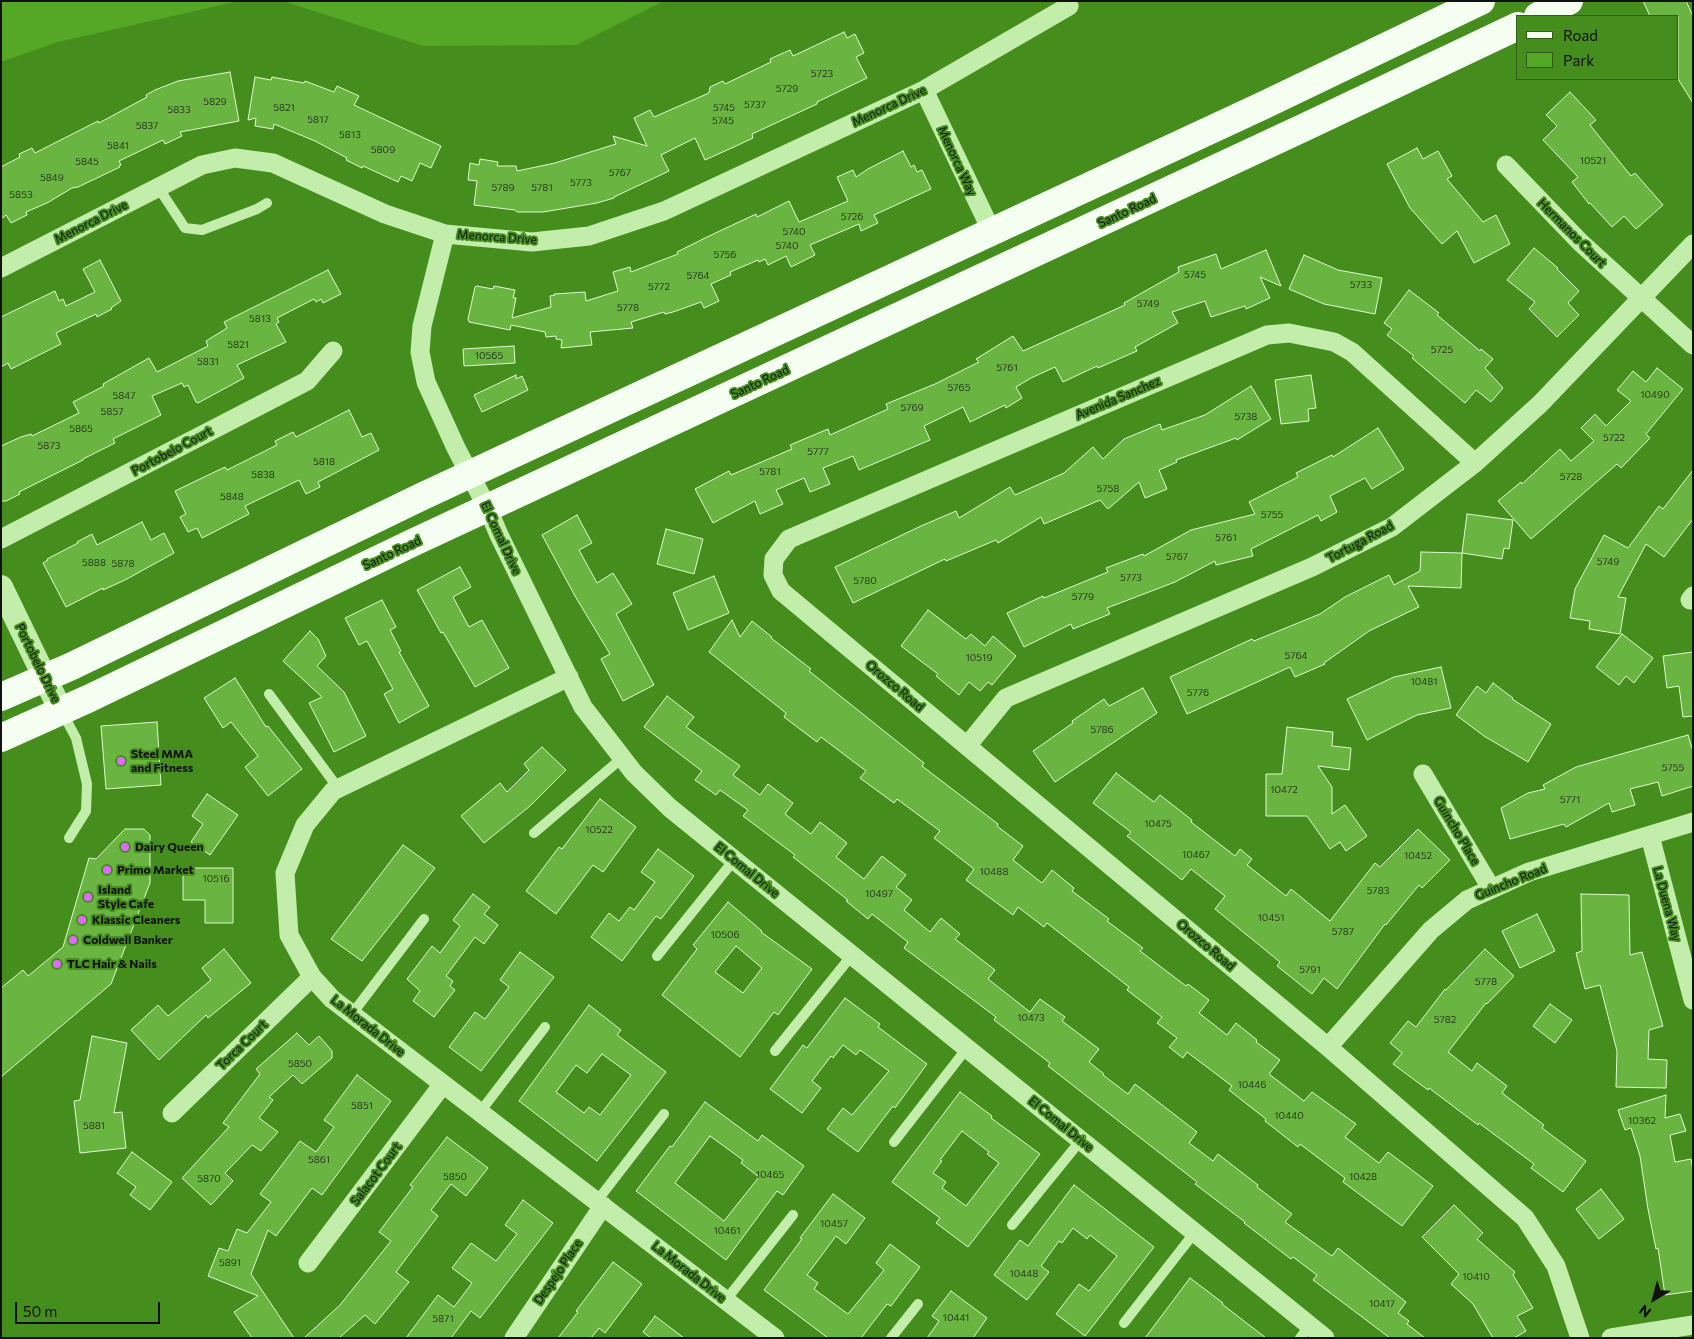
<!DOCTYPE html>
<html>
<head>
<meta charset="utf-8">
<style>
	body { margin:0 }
	#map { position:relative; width:1694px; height:1339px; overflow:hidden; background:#458e1d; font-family:Commissioner,sans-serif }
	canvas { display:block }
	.frame { position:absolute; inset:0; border:2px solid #111; pointer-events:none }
	.legend { position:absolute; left:1516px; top:15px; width:162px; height:65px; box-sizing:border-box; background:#458e1d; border:1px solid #305c18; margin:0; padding:6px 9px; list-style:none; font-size:15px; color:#111 }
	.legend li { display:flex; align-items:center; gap:10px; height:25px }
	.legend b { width:25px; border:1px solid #305c18 }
	.north { position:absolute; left:1629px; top:1274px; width:50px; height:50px; -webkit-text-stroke:4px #458e1d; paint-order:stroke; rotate:217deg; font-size:14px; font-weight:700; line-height:20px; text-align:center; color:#111 }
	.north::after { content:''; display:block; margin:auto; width:18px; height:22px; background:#111; clip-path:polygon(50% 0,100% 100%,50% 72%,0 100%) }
	.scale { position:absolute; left:15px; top:1302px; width:145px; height:22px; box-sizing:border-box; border:2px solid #111; border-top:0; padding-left:6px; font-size:15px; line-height:18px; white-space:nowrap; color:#111; -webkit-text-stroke:4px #458e1d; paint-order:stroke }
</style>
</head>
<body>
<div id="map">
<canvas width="1694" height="1339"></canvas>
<div class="frame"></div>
<ul class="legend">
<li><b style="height:6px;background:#f5fff1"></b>Road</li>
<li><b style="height:14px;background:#55a726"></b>Park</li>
</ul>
<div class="north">N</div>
<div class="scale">50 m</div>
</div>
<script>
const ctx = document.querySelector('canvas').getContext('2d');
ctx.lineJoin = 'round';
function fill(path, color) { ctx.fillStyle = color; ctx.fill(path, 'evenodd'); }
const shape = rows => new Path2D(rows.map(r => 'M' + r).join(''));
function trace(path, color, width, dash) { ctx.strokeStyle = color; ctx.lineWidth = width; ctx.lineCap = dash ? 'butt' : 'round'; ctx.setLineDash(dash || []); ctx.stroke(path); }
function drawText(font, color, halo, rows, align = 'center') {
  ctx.font = font + ' Commissioner,sans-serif'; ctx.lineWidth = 4; ctx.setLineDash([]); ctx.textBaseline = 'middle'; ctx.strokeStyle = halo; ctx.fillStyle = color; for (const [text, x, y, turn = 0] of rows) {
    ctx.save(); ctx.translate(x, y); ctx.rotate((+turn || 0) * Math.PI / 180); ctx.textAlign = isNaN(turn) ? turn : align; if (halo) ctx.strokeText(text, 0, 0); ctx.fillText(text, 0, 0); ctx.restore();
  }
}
fill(shape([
	[1,1,239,1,58,42,1,62],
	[283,1,664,1,576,45,423,46]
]), '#55a726');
const building = shape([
	[1643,1,1686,1,1693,16,1693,103,1678,79,1678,16,1650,16,1643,1],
	[844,32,847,38,855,34,864,53,856,57,867,78,817,102,817,104,752,134,753,138,736,146,705,160,695,138,661,155,669,171,614,197,614,198,597,203,543,212,517,212,515,210,474,205,477,181,468,180,470,163,479,165,480,159,498,162,497,166,516,166,517,171,555,163,616,144,613,136,647,146,634,118,650,110,654,117,709,93,710,87,723,81,725,84,771,62,770,59,790,50,793,56,844,32],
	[230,72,239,121,180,132,182,136,165,144,163,140,119,161,121,165,119,166,120,167,78,187,72,188,47,203,26,212,27,215,11,223,6,215,1,219,1,167,20,157,19,154,32,148,35,153,98,121,99,123,147,97,146,95,155,90,178,81,230,72],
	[255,77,271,80,272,77,304,83,305,81,334,92,337,86,359,96,354,105,441,146,431,168,420,163,412,181,401,176,398,182,363,166,362,168,346,160,347,158,315,141,274,124,273,129,255,126,256,118,248,120,255,77],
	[1570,92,1596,120,1590,125,1631,176,1635,173,1663,205,1636,229,1624,216,1612,227,1590,203,1589,204,1572,182,1578,177,1543,140,1557,126,1546,115,1570,92],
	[1417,148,1423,159,1438,151,1452,176,1447,179,1483,222,1496,215,1510,244,1474,263,1457,231,1442,244,1410,208,1387,164,1417,148],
	[903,151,911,167,914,165,917,172,922,170,931,189,874,215,878,223,861,231,859,224,810,245,815,255,791,267,786,256,768,265,765,259,759,262,758,260,730,272,731,275,711,284,719,301,704,308,701,302,673,312,665,314,664,312,631,322,633,328,590,332,592,345,561,348,562,340,556,339,556,336,546,337,545,332,511,325,510,330,469,322,468,319,475,287,477,286,493,289,494,286,515,290,513,298,516,298,512,318,551,307,550,296,555,295,554,294,585,292,586,301,618,291,613,272,630,267,631,272,678,254,677,252,707,237,756,214,757,217,789,201,799,222,848,201,837,177,853,170,856,177,868,169,903,151],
	[1534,248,1558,268,1557,269,1579,291,1568,303,1579,315,1557,337,1529,309,1535,302,1507,280,1534,248],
	[1266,250,1281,286,1260,277,1270,298,1246,309,1245,306,1211,317,1205,301,1172,312,1178,323,1135,347,1137,351,1098,368,1097,366,1063,382,1055,367,1031,378,1016,387,1022,398,1006,408,1005,405,970,422,963,407,924,426,930,440,859,470,853,456,823,468,830,484,810,492,804,478,776,490,783,504,760,514,755,501,713,523,695,489,729,471,731,475,792,449,790,445,828,429,830,435,888,409,886,404,935,384,979,362,976,359,1013,336,1023,351,1125,305,1124,303,1179,272,1178,267,1216,254,1221,269,1266,250],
	[1304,255,1338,270,1382,278,1375,314,1324,304,1289,289,1304,255],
	[100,260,121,301,111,308,112,309,97,317,96,314,56,333,61,344,11,369,8,363,1,367,1,317,55,291,59,301,63,299,66,306,95,292,83,269,100,260],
	[328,270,341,294,323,303,321,299,316,302,314,299,277,318,279,322,276,324,286,342,237,365,244,378,198,403,196,402,188,385,184,387,182,383,152,396,161,415,113,439,115,443,83,459,83,460,19,492,20,494,6,501,1,501,1,446,21,437,31,434,32,436,79,413,73,402,104,386,103,384,149,358,157,372,208,346,206,341,227,328,224,322,328,270],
	[1409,290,1439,313,1437,315,1480,351,1481,349,1493,359,1485,368,1503,388,1491,402,1476,390,1465,403,1412,358,1414,356,1387,335,1392,329,1384,323,1409,290],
	[514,346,515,363,464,366,463,349,514,346],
	[1657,368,1683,389,1646,434,1650,438,1621,468,1617,464,1531,539,1498,501,1521,482,1522,484,1560,449,1571,461,1594,441,1581,428,1595,414,1606,426,1631,401,1617,390,1633,371,1646,382,1657,368],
	[516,375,516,379,522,376,528,390,482,412,474,395,516,375],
	[1311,375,1316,408,1308,409,1309,421,1281,424,1275,380,1311,375],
	[1251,386,1271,419,1237,440,1236,438,1176,460,1177,462,1159,470,1167,489,1145,498,1139,482,1108,509,1100,500,1044,524,1041,517,998,543,996,540,946,561,945,559,853,603,835,567,921,526,956,511,959,518,1010,487,1015,495,1064,473,1093,447,1103,459,1124,439,1160,424,1162,430,1205,415,1251,386],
	[349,410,362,437,371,433,379,450,318,482,320,487,306,494,299,480,245,506,249,514,202,538,197,528,188,532,180,517,186,514,175,491,225,467,227,470,277,445,275,441,293,432,296,437,349,410],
	[1378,428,1404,469,1372,489,1365,478,1330,496,1337,512,1321,521,1318,515,1251,549,1253,556,1216,565,1215,561,1175,582,1107,608,1110,614,1073,629,1071,624,1024,647,1007,613,1043,596,1044,598,1108,572,1106,568,1143,554,1144,556,1191,530,1255,514,1249,502,1298,477,1296,473,1332,455,1333,457,1378,428],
	[1693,470,1693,519,1664,557,1646,544,1618,597,1626,598,1620,634,1589,629,1590,621,1570,618,1575,589,1604,535,1628,548,1659,506,1663,509,1693,470],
	[1467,514,1513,520,1509,549,1504,548,1502,559,1462,553,1467,514],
	[577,515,592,543,579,550,597,583,613,573,632,604,616,614,654,685,623,701,601,659,610,654,575,596,542,535,577,515],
	[142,522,151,540,164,533,174,553,125,580,103,590,103,588,66,607,43,563,48,560,47,559,78,543,77,542,92,534,97,545,142,522],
	[666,529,703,539,694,574,657,564,666,529],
	[1421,552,1462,553,1461,588,1408,586,1419,607,1369,631,1324,663,1325,664,1295,677,1290,667,1187,714,1170,677,1252,639,1254,641,1320,614,1345,597,1389,575,1394,585,1420,571,1421,552],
	[460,567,471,587,453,597,469,627,482,620,509,668,475,687,443,632,441,633,417,590,460,567],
	[714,576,729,613,688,630,673,593,714,576],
	[382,600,396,627,390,630,401,651,399,652,429,706,399,723,384,694,393,689,367,641,359,645,345,618,382,600],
	[928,610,966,639,971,634,985,646,993,636,1016,656,992,685,988,682,980,691,969,682,959,695,936,676,938,674,901,646,928,610],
	[732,620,740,637,752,621,772,637,771,638,811,669,809,671,924,763,922,766,998,824,997,826,1023,846,1013,860,1042,883,1052,870,1074,888,1072,891,1109,919,1107,921,1143,948,1140,951,1186,986,1188,984,1209,1000,1199,1013,1227,1035,1236,1023,1257,1040,1256,1042,1280,1060,1269,1074,1304,1101,1312,1092,1356,1124,1345,1137,1379,1163,1388,1152,1433,1186,1402,1226,1343,1182,1345,1178,1300,1144,1298,1147,1265,1121,1266,1119,1229,1090,1232,1086,1187,1052,1183,1058,1169,1047,1177,1038,1157,1023,1162,1017,1127,990,1129,987,1047,923,1044,927,1018,907,1013,915,966,880,974,869,934,838,940,831,897,799,894,803,860,778,866,771,821,737,817,742,784,717,786,713,709,652,732,620],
	[310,631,318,639,326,656,317,666,344,692,366,736,334,752,309,703,322,697,283,661,310,631],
	[1622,634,1653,658,1634,683,1626,676,1619,685,1596,667,1622,634],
	[1693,652,1693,716,1683,717,1679,686,1667,688,1663,656,1693,652],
	[1441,667,1451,708,1417,715,1367,740,1347,699,1394,677,1441,667],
	[235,678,266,727,268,726,302,769,268,796,245,767,258,756,231,722,223,728,204,698,235,678],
	[1493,683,1513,698,1512,699,1551,724,1528,762,1484,736,1456,715,1477,686,1486,693,1493,683],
	[1143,688,1157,713,1055,782,1033,751,1073,723,1072,721,1104,699,1109,706,1143,688],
	[667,696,694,717,686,727,740,766,733,775,760,795,768,784,793,803,785,814,811,834,820,822,847,843,836,857,864,879,882,856,906,875,896,887,912,900,904,910,930,932,941,918,960,934,955,939,995,970,988,979,1030,1012,1040,999,1065,1017,1062,1021,1099,1049,1089,1062,1104,1074,1103,1075,1128,1094,1135,1084,1197,1132,1189,1143,1213,1161,1218,1154,1258,1185,1257,1187,1292,1214,1285,1222,1332,1256,1338,1248,1406,1302,1398,1313,1409,1321,1407,1324,1425,1338,1390,1338,1313,1280,1317,1275,1293,1257,1291,1259,1244,1223,1245,1222,1195,1184,1197,1182,1048,1066,1050,1063,994,1020,996,1017,904,948,908,942,872,914,868,919,846,901,848,900,793,857,795,855,743,816,748,810,720,790,716,795,695,780,702,771,644,727,667,696],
	[157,722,161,785,106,789,101,726,157,722],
	[1287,727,1333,732,1332,746,1351,748,1349,770,1318,766,1332,787,1332,814,1345,805,1367,836,1346,851,1340,842,1330,849,1307,816,1266,816,1266,774,1282,774,1287,727],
	[1688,735,1693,751,1693,786,1662,796,1658,782,1630,789,1635,805,1612,812,1609,803,1566,827,1564,824,1510,839,1501,808,1528,793,1545,789,1543,785,1576,767,1688,735],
	[542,747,566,770,530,806,484,843,461,816,500,783,507,792,529,770,524,764,542,747],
	[1116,773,1154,802,1160,795,1192,820,1191,822,1235,856,1240,849,1252,859,1247,865,1286,896,1291,889,1330,921,1375,863,1380,867,1418,829,1450,860,1422,888,1419,885,1386,925,1385,924,1337,989,1324,978,1312,994,1277,966,1280,962,1215,909,1225,896,1191,869,1182,880,1127,836,1131,832,1093,803,1116,773],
	[207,794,238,815,210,855,191,842,203,824,192,816,207,794],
	[600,799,636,827,603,872,593,865,556,914,526,891,559,847,562,849,600,799],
	[125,829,144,829,150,835,150,883,111,984,1,1077,1,988,23,970,28,976,63,947,89,858,96,859,125,829],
	[403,845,435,868,362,961,331,939,403,845],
	[658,849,694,876,661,919,656,916,622,961,591,937,609,913,619,921,630,907,634,910,655,882,641,872,658,849],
	[183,868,233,868,233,923,205,923,205,900,183,900,183,868],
	[473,894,490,907,484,914,498,925,484,944,475,937,446,976,453,981,450,986,455,990,434,1017,413,1001,420,991,407,979,432,946,440,953,460,926,453,920,473,894],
	[1581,894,1629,895,1630,955,1642,952,1663,1026,1649,1030,1648,1059,1667,1060,1666,1088,1616,1087,1617,1051,1600,985,1585,989,1576,953,1582,951,1581,894],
	[728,902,762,931,761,932,812,969,778,1015,774,1012,740,1057,662,995,697,949,693,945,728,902],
	[736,946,762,968,743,993,715,972,736,946],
	[1537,914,1555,951,1520,968,1502,931,1537,914],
	[224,949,251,983,208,1018,206,1015,159,1060,131,1030,158,1005,168,1016,211,980,202,968,224,949],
	[1485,949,1514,976,1487,1004,1486,1003,1448,1052,1472,1071,1477,1063,1507,1086,1502,1093,1544,1125,1542,1128,1586,1161,1563,1192,1531,1168,1534,1164,1479,1123,1478,1125,1429,1088,1428,1090,1393,1064,1402,1053,1390,1043,1408,1021,1416,1027,1445,989,1446,990,1485,949],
	[520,952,554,977,481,1071,449,1047,475,1012,485,1019,509,987,500,980,520,952],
	[845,998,880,1024,878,1027,927,1064,895,1108,893,1106,858,1152,827,1129,843,1108,852,1115,889,1071,860,1050,856,1055,843,1045,833,1058,831,1056,812,1081,821,1088,802,1113,770,1089,803,1045,807,1048,845,998],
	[1550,1004,1572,1020,1555,1043,1533,1026,1550,1004],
	[589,1005,621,1030,617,1035,666,1072,597,1161,519,1101,589,1005],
	[602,1054,631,1075,600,1115,589,1107,584,1113,556,1092,576,1065,587,1073,602,1054],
	[297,1033,309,1045,319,1036,332,1051,332,1058,302,1084,293,1075,269,1097,273,1100,259,1118,278,1132,261,1151,252,1145,225,1173,233,1181,211,1205,182,1178,229,1127,223,1123,260,1074,256,1069,297,1033],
	[92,1036,127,1043,114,1113,122,1112,126,1148,80,1153,74,1101,80,1100,92,1036],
	[357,1075,391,1101,322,1195,312,1188,276,1236,268,1230,251,1274,294,1338,252,1338,234,1312,258,1296,208,1276,219,1248,228,1251,237,1229,247,1233,271,1202,260,1194,300,1141,316,1152,334,1127,324,1120,357,1075],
	[960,1092,992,1116,991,1118,1040,1154,968,1247,936,1223,940,1218,892,1182,960,1092],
	[962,1131,989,1152,987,1154,999,1163,966,1206,942,1188,946,1182,933,1173,942,1161,940,1160,962,1131],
	[1666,1095,1665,1118,1680,1114,1686,1131,1670,1135,1675,1162,1691,1159,1693,1170,1693,1291,1665,1295,1658,1248,1656,1249,1648,1209,1640,1156,1631,1128,1625,1130,1618,1110,1666,1095],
	[705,1102,758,1141,762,1135,804,1166,783,1195,777,1191,726,1260,636,1191,670,1146,672,1147,705,1102],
	[710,1136,743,1160,741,1163,759,1177,724,1221,675,1183,710,1136],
	[447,1137,488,1168,466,1196,451,1184,431,1210,438,1216,396,1272,409,1282,375,1324,365,1315,339,1338,304,1338,340,1305,391,1241,379,1232,413,1187,410,1185,447,1137],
	[132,1152,172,1182,150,1210,130,1195,136,1187,117,1173,132,1152],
	[1074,1185,1154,1247,1085,1336,1056,1314,1079,1284,1089,1291,1117,1256,1090,1235,1087,1239,1073,1228,1062,1243,1059,1241,1041,1266,1049,1272,1027,1300,994,1275,1020,1240,1028,1246,1074,1185],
	[1601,1189,1624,1219,1599,1239,1576,1209,1601,1189],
	[833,1194,865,1218,846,1244,836,1236,807,1275,818,1283,814,1289,848,1314,884,1270,876,1263,890,1244,920,1267,891,1306,887,1304,861,1338,828,1338,764,1290,802,1239,800,1238,833,1194],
	[523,1200,553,1223,480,1318,471,1311,451,1338,406,1338,438,1295,454,1307,472,1283,452,1268,471,1243,496,1261,517,1234,505,1225,523,1200],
	[1454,1205,1483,1233,1477,1239,1515,1272,1513,1275,1533,1308,1517,1316,1526,1331,1514,1338,1493,1338,1473,1304,1451,1284,1459,1274,1422,1237,1454,1205],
	[613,1262,642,1284,605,1333,599,1328,591,1338,558,1338,578,1312,576,1311,613,1262],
	[1190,1278,1223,1303,1222,1304,1266,1338,1145,1338,1190,1278],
	[951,1291,987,1318,973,1338,927,1338,939,1321,932,1316,951,1291],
	[655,1316,684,1338,651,1338,643,1332,655,1316]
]);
fill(building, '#6ab441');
trace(building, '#dff9d0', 1);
trace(shape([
	[158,187,185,228,202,230,257,209,267,203],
	[269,694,338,788],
	[62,712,76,738,87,784,86,811,69,838],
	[534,833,622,758],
	[657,956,734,860],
	[352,1014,424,919],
	[775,1051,852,955],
	[480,1112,545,1027],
	[894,1142,967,1048],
	[597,1201,664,1114],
	[1012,1225,1081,1140],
	[726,1300,793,1215],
	[1124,1323,1195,1232],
	[891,1338,918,1304],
	[1300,1338,1310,1325]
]), '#c3edaa', 10);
trace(shape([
	[924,90,992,232],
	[1506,165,1580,242,1693,345],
	[445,234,422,326,420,352,426,382,456,448,488,509,499,535,583,707,634,773,670,808,1325,1338],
	[1,268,202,165,235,158,273,163,385,214,445,234,532,242,589,236,664,211,924,90,1069,6],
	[1475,463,1352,352,1334,342,1289,333,1267,335,789,539,774,559,773,575,781,591,1328,1047,1525,1218,1556,1266,1580,1338],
	[1,539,307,381,333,351],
	[1690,600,1693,596],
	[569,677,333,791,305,825,285,873,289,935,312,977,332,999,775,1338],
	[967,746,1006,698,1312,567,1392,527,1475,463,1540,404,1693,244],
	[1423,774,1491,888],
	[1650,836,1693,1000],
	[1328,1047,1431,930,1467,900,1529,872,1693,822],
	[172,1113,312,977],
	[308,1263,443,1084],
	[514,1338,603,1206],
	[1611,1338,1693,1325]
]), '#c3edaa', 19);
trace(shape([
	[1,587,61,711]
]), '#c3edaa', 24);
trace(shape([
	[1538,16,1569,1],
	[1,697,72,666,423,496,1262,106,1481,1],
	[1,738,90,698,412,543,1305,127,1518,26]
]), '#f5fff1', 28);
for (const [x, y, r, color] of [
	[121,761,5,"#df69fd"],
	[125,847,5,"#df69fd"],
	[107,870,5,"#df69fd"],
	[88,897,5,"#df69fd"],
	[82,920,5,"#df69fd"],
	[73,940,5,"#df69fd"],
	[57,964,5,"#df69fd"]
]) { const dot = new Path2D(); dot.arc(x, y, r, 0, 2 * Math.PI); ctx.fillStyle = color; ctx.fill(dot); trace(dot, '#458e1d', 2); }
drawText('10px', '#273a1d', null, [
	["5723",822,74],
	["5729",787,89],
	["5829",215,102],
	["5737",755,105],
	["5821",284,108],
	["5745",724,108],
	["5833",179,110],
	["5817",318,120],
	["5745",723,121],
	["5837",147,126],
	["5813",350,135],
	["5841",118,146],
	["5809",383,150],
	["10521",1593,161],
	["5845",87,162],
	["5767",620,173],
	["5849",52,178],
	["5773",581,183],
	["5789",503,188],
	["5781",542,188],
	["5853",21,195],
	["5726",852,217],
	["5740",794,232],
	["5740",787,246],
	["5756",725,255],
	["5745",1195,275],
	["5764",698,276],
	["5733",1361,285],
	["5772",659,287],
	["5749",1148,304],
	["5778",628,308],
	["5813",260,319],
	["5821",238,345],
	["5725",1442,350],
	["10565",489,356],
	["5831",208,362],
	["5761",1007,368],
	["5765",959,388],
	["10490",1655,395],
	["5847",124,396],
	["5769",912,408],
	["5857",112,412],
	["5738",1246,417],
	["5865",81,429],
	["5722",1614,438],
	["5873",49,446],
	["5777",818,452],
	["5818",324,462],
	["5781",770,472],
	["5838",263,475],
	["5728",1571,477],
	["5758",1108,489],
	["5848",232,497],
	["5755",1272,515],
	["5761",1226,538],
	["5767",1177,557],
	["5749",1608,562],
	["5888",94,563],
	["5878",123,564],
	["5773",1131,578],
	["5780",865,581],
	["5779",1083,597],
	["5764",1296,656],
	["10519",979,658],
	["10481",1424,682],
	["5776",1198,693],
	["5786",1102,730],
	["5755",1673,768],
	["10472",1284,790],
	["5771",1570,800],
	["10475",1158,824],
	["10522",599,830],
	["10467",1196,855],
	["10452",1418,856],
	["10488",994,872],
	["10516",216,879],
	["5783",1378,891],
	["10497",879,894],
	["10451",1271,918],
	["5787",1343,932],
	["10506",725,935],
	["5791",1310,970],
	["5778",1486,982],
	["10473",1031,1018],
	["5782",1445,1020],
	["5850",300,1064],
	["10446",1252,1085],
	["5851",362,1106],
	["10440",1289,1116],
	["10362",1642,1121],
	["5881",94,1126],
	["5861",319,1160],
	["10465",770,1175],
	["5850",455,1177],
	["10428",1363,1177],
	["5870",209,1179],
	["10457",834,1224],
	["10461",727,1231],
	["5891",230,1263],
	["10448",1024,1274],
	["10410",1476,1277],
	["10417",1382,1304],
	["10441",956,1318],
	["5871",443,1319]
]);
drawText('12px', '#111', '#458e1d', [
	["Menorca Drive",889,106,-25],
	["Menorca Way",957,161,65],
	["Santo Road",1127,211,-25],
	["Menorca Drive",91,222,-27],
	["Hermanos Court",1572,233,45],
	["Menorca Drive",497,237,4],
	["Santo Road",760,382,-25],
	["Avenida Sanchez",1118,398,-23],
	["Portobelo Court",172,451,-28],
	["El Comal Drive",501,538,65],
	["Tortuga Road",1360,542,-28],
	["Santo Road",392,553,-25],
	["Portobelo Drive",38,663,64],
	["Orozco Road",895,686,40],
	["Guincho Place",1457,831,59],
	["El Comal Drive",747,870,39],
	["Guincho Road",1511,882,-22],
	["La Duena Way",1667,904,75],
	["Orozco Road",1206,945,40],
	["La Morada Drive",368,1026,38],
	["Torca Court",242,1045,-44],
	["El Comal Drive",1061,1124,39],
	["Salacot Court",376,1174,-53],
	["Despejo Place",558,1272,-56],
	["La Morada Drive",689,1272,38]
]);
drawText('bold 12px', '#111', '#458e1d', [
	["Steel MMA",131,754],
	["and Fitness",131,768],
	["Dairy Queen",135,847],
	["Primo Market",117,870],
	["Island",98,890],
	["Style Cafe",98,904],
	["Klassic Cleaners",92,920],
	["Coldwell Banker",83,940],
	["TLC Hair & Nails",67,964]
], 'left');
</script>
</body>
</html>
